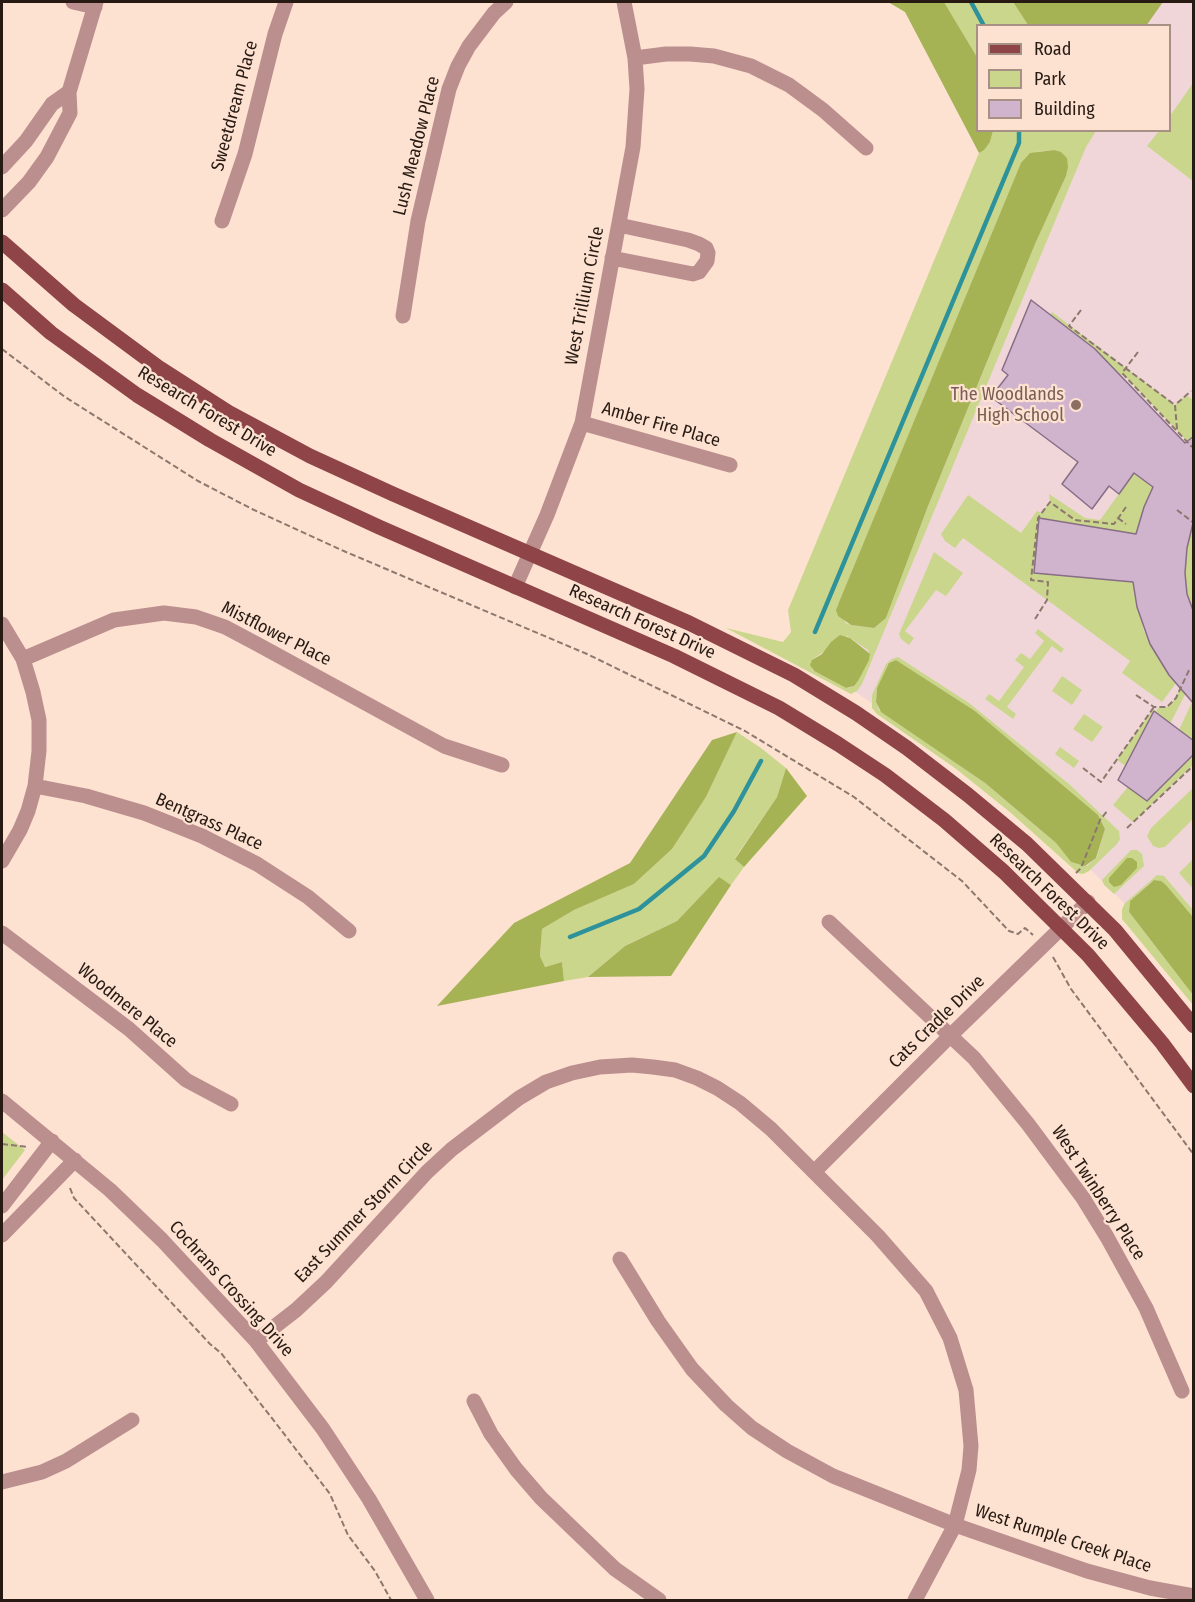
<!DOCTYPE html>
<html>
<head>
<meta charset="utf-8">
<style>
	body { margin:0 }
	#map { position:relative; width:1195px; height:1602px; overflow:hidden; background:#fde1d1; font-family:"Fira Sans Condensed",sans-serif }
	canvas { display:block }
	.frame { position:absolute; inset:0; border:3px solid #261a12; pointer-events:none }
	.legend { position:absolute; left:976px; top:24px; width:195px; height:108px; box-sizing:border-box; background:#fde1d1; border:2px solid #a79185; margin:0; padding:8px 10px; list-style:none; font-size:18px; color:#261a12 }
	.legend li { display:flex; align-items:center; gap:12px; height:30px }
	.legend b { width:30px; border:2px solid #a79185 }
</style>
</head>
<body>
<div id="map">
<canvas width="1195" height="1602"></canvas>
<div class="frame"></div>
<ul class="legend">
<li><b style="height:8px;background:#8f4447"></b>Road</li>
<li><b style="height:16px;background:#cbd68d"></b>Park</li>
<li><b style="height:16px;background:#d0b4ce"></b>Building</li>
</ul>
</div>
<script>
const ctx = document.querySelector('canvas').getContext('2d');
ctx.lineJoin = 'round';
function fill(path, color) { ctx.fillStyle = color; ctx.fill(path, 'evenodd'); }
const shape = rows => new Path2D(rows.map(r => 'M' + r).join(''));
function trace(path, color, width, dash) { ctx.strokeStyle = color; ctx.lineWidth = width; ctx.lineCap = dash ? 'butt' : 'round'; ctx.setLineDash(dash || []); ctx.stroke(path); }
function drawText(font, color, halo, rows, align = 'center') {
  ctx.font = font + ' "Fira Sans Condensed",sans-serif'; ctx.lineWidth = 4.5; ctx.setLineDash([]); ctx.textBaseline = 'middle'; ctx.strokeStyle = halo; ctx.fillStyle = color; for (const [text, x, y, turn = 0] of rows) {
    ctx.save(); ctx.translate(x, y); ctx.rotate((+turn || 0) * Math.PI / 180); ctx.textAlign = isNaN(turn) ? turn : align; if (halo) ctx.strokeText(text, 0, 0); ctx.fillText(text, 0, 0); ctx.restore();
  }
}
fill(shape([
	[1081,2,1193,2,1193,987,1127,906,1089,868,986,782,837,679,1079,131,1170,130,1170,26,1093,25]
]), '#f0d6d8');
fill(shape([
	[944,2,1013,2,1028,25,978,26,977,57],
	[1193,83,1193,181,1147,146,1159,131,1170,130,1170,116],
	[993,131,1096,131,1086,147,862,684,857,691,851,694,726,628,783,642,791,632,788,610,979,153,990,142],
	[1054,150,1067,158,1066,176,1035,244,928,506,886,618,874,628,851,625,846,623,837,607,950,335,1036,152],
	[847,636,868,650,870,656,858,681,852,687,846,688,812,670,813,659],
	[1052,312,1175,405,1186,395,1193,400,1193,436,1188,442,1123,374,1120,376,1095,349,1053,317,1050,315],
	[1134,473,1153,487,1144,507,1136,534,1039,518,1034,572,1119,581,1133,575,1135,597,1144,631,1158,658,1176,683,1162,702,1122,673,1130,661,963,538,955,548,945,541,941,534,968,495,1021,533,1037,511,1041,513,1050,502,1049,494,1085,518,1100,520],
	[1193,518,1193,613,1187,594,1185,573,1187,548],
	[934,552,963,573,946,596,936,590,905,631,914,638,909,645,901,639,899,634],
	[1038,629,1064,649,1061,653,1052,646,1007,707,1016,714,1013,719,985,699,989,694,999,701,1024,667,1015,660,1021,653,1030,659,1044,641,1035,633],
	[898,657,969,703,1069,784,1119,831,1120,839,1117,844,1089,871,1083,874,1078,873,1011,813,955,768,877,714,872,708,872,695,886,664,892,659],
	[896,660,975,711,1098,815,1105,829,1097,857,1087,866,1071,862,1056,843,985,783,879,710,876,702,877,688,890,662],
	[1190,668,1193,679,1170,724,1155,712,1158,708,1167,707,1174,700],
	[1062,676,1082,690,1072,705,1052,691],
	[1193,700,1193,741,1179,730],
	[1152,710,1154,711,1126,766,1117,760],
	[1084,714,1103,727,1092,742,1073,729],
	[737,732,761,748,786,768,777,797,735,858,744,867,731,885,719,878,677,921,625,946,588,977,564,981,562,962,545,967,540,956,542,929,574,910,634,884,672,849,706,797],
	[1060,747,1079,761,1074,768,1055,754],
	[1193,754,1193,765,1133,822,1113,805,1128,787],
	[1193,788,1193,819,1165,847,1159,848,1153,846,1147,836,1151,828],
	[1131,850,1137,850,1142,854,1144,866,1114,894,1104,885,1102,880],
	[1193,859,1193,889,1179,873],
	[1157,875,1164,876,1193,910,1193,917,1166,885,1156,880,1151,882,1130,901,1129,912,1193,995,1193,1005,1122,919,1122,909,1125,903],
	[2,1132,25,1150,2,1180]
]), '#cbd68d');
fill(shape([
	[888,2,944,2,977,57,978,130,993,131,990,142,984,150,979,153,905,12],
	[1013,2,1163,2,1146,26,1028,25],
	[1054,150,1061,152,1067,158,1068,167,1066,176,1035,244,928,506,886,618,874,628,851,625,838,616,836,610,839,602,1021,163,1030,153],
	[840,635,850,638,870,654,869,660,858,681,854,686,846,688,814,671,810,665,812,660,822,654,831,642],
	[896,660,975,711,1098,815,1105,829,1096,858,1085,866,1071,862,1056,843,985,783,881,712,876,702,877,688,889,663],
	[737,732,706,797,672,849,634,884,574,910,542,929,540,956,545,967,562,962,564,981,437,1006,514,923,630,863,712,740],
	[786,768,807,796,744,867,735,859,777,797],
	[1127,858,1132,858,1137,862,1137,868,1121,885,1114,887,1109,882,1109,878],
	[719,877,731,885,671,976,588,977,625,946,677,921],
	[1154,880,1161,881,1166,885,1193,917,1193,995,1129,912,1130,901]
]), '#a6b355');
trace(shape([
	[971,2,984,26],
	[815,632,1019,143,1019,130],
	[570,937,639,909,704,856,734,811,761,761]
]), '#2e929b', 4.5);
const building = shape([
	[1031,300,1095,349,1185,443,1194,436,1194,519,1187,548,1185,573,1187,594,1194,613,1194,704,1169,675,1150,644,1137,607,1133,582,1034,573,1039,518,1136,534,1144,507,1153,487,1134,473,1119,494,1109,486,1092,509,1062,484,1078,462,991,397,1008,375,1002,370,1031,300],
	[1154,711,1194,741,1194,754,1147,801,1118,780,1154,711]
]);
fill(building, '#d0b4ce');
trace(building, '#876d85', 1.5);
trace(shape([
	[1081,310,1069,326,1175,405],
	[2,349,65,397,198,481,252,509,346,552,587,654,745,731,854,797,962,881,1009,931,1018,934,1025,928,1033,935],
	[1138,352,1122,373,1192,447],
	[1177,429,1175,405,1191,391],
	[1177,510,1194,523],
	[1118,518,1126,524],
	[1035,619,1047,600,1048,582,1031,580,1038,518,1050,502,1075,520,1114,524,1126,507],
	[1136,695,1154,707,1167,707,1176,698,1190,668],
	[1083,768,1101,782,1154,707],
	[1127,828,1194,765],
	[1076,873,1081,868,1100,820,1108,810],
	[1053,957,1071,989,1194,1155],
	[2,1144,28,1147],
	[70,1188,74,1198,210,1344,221,1353,278,1426,330,1494,348,1535,375,1571,391,1600]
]), '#8c786d', 2, [6, 3]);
trace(shape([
	[73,2,95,7],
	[635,58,666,54,690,54,714,56,751,66,789,85,823,110,866,148],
	[2,167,26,141,52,104,69,92],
	[2,210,29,182,47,157,70,113,69,92,96,2],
	[222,221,245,154,275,34,286,2],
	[612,258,693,274,699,272,707,261,708,253,706,248,699,244,688,240,619,225],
	[403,316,418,221,449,89,458,66,469,46,494,13,506,2],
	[582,423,730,465],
	[515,587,547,515,582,423,633,147,637,89,635,58,624,2],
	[2,624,23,659,33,692,39,720,39,751,35,786,28,811,20,830,2,861],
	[23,659,114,620,164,613,196,617,225,627,257,644,444,746,502,765],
	[35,786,86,796,144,813,202,836,257,864,308,897,349,931],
	[829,922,974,1058,1028,1124,1083,1198,1107,1237,1146,1308,1182,1391],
	[2,933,129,1029,186,1080,231,1104],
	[2,1101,110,1190,162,1240,256,1341,323,1429,369,1499,427,1600],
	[815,1171,951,1035,1088,902],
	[2,1206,52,1141],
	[2,1235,75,1160],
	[620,1259,658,1321,692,1369,726,1405,752,1428,787,1451,833,1476,955,1525,1087,1571,1150,1588,1194,1596],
	[256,1341,296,1310,326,1282,427,1172,452,1149,519,1098,546,1082,572,1073,600,1067,632,1065,653,1067,675,1070,697,1078,717,1088,740,1103,771,1129,878,1236,926,1291,950,1338,966,1390,971,1446,969,1470,955,1525,915,1600],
	[474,1401,491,1434,516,1469,541,1498,615,1569,659,1600],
	[2,1482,42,1472,66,1461,132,1420]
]), '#bc8f8f', 15);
trace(shape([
	[2,242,74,305,158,367,228,412,310,456,393,494,689,623,794,675,856,713,907,748,968,795,1027,844,1115,930,1194,1026],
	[2,290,51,333,137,395,210,440,299,490,379,527,674,656,779,708,838,744,885,775,944,820,1004,872,1088,955,1162,1043,1194,1086]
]), '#8f4447', 15);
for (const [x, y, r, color] of [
	[1076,405,6,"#8d6e63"]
]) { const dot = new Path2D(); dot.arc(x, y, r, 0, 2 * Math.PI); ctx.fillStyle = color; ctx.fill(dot); trace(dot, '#fde1d1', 2); }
drawText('18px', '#261a12', '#fde1d1', [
	["Sweetdream Place",235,106,-75],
	["Lush Meadow Place",417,146,-76],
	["West Trillium Circle",585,296,-79],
	["Research Forest Drive",207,412,31],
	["Amber Fire Place",661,425,16],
	["Research Forest Drive",642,622,24],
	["Mistflower Place",276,634,27],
	["Bentgrass Place",209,822,24],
	["Research Forest Drive",1049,892,44],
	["Woodmere Place",127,1006,39],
	["Cats Cradle Drive",937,1022,-44],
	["West Twinberry Place",1098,1193,57],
	["East Summer Storm Circle",364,1212,-46],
	["Cochrans Crossing Drive",231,1289,48],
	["West Rumple Creek Place",1063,1539,18]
]);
drawText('18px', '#785e54', '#fde1d1', [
	["The Woodlands",1064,395],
	["High School",1064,416]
], 'right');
</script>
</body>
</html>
